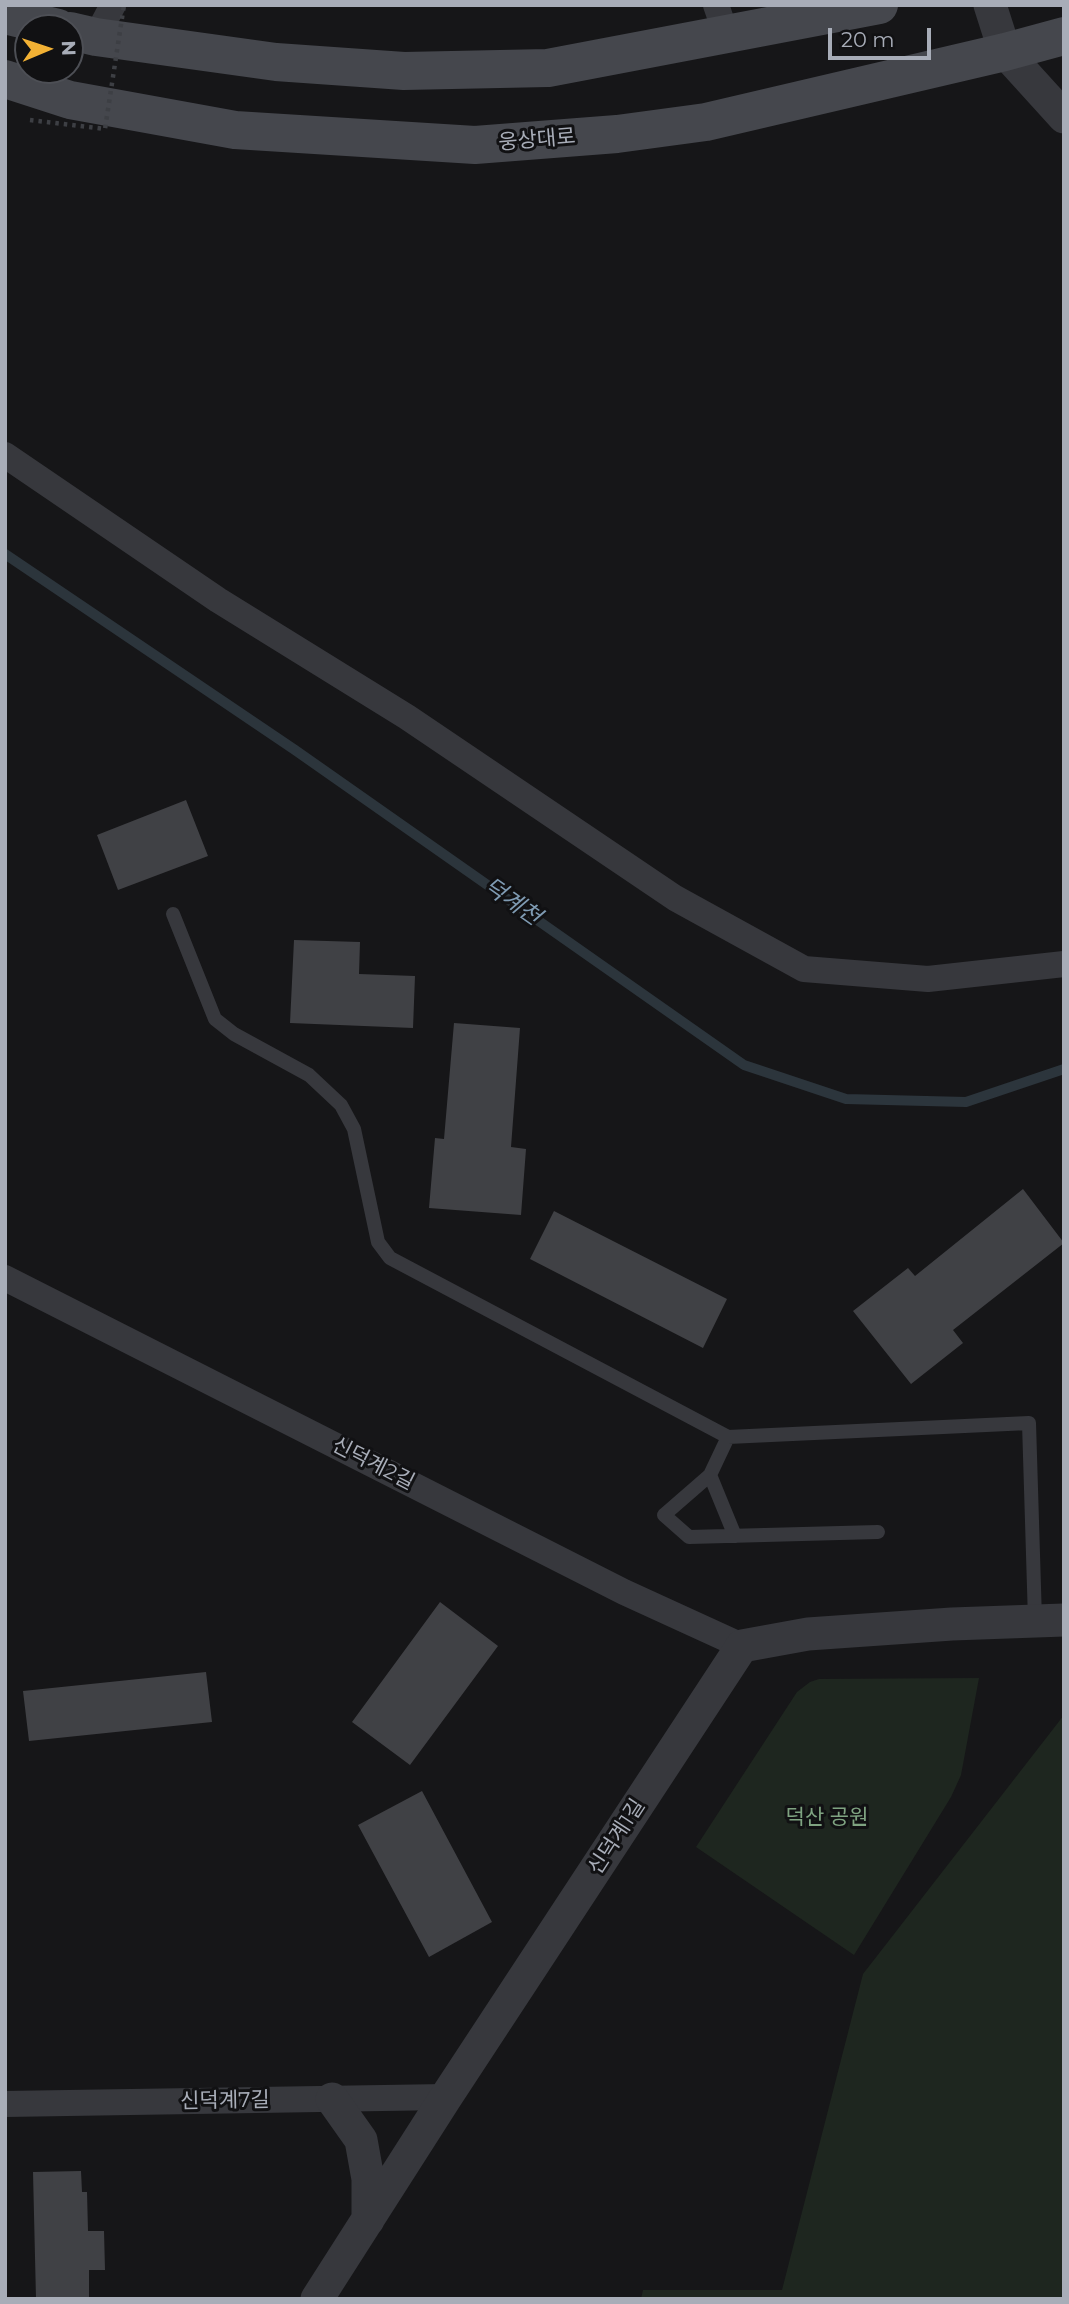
<!DOCTYPE html>
<html>
<head>
<meta charset="utf-8">
<style>
	body { margin:0 }
	#map { position:relative; width:1069px; height:2304px; overflow:hidden; background:#161618; font-family:Montserrat,sans-serif }
	canvas { display:block }
	.frame { position:absolute; inset:0; border:7px solid #a8adb8; pointer-events:none }
	.north { position:absolute; left:14px; top:14px; width:70px; height:70px; box-sizing:border-box; background:#111113; border:2px solid #4d4f55; border-radius:50%; rotate:88deg; font-size:19px; font-weight:700; line-height:28px; text-align:center; color:#a8adb8 }
	.north::after { content:''; display:block; margin:auto; width:24px; height:32px; background:#f2b134; clip-path:polygon(50% 0,100% 100%,50% 72%,0 100%) }
	.scale { position:absolute; left:828px; top:28px; width:103px; height:32px; box-sizing:border-box; border:4px solid #a8adb8; border-top:0; padding-left:9px; font-size:21px; line-height:24px; white-space:nowrap; color:#a8adb8; -webkit-text-stroke:5px #111113; paint-order:stroke }
</style>
</head>
<body>
<div id="map">
<canvas width="1069" height="2304"></canvas>
<div class="frame"></div>
<div class="north">N</div>
<div class="scale">20 m</div>
</div>
<script>
const ctx = document.querySelector('canvas').getContext('2d');
ctx.lineJoin = 'round';
function fill(path, color) { ctx.fillStyle = color; ctx.fill(path, 'evenodd'); }
const shape = rows => new Path2D(rows.map(r => 'M' + r).join(''));
function trace(path, color, width, dash) { ctx.strokeStyle = color; ctx.lineWidth = width; ctx.lineCap = dash ? 'butt' : 'round'; ctx.setLineDash(dash || []); ctx.stroke(path); }
function drawText(font, color, halo, rows, align = 'center') {
  ctx.font = font + ' Montserrat,"Noto Sans KR",sans-serif'; ctx.lineWidth = 6; ctx.setLineDash([]); ctx.textBaseline = 'middle'; ctx.strokeStyle = halo; ctx.fillStyle = color; for (const [text, x, y, turn = 0] of rows) {
    ctx.save(); ctx.translate(x, y); ctx.rotate((+turn || 0) * Math.PI / 180); ctx.textAlign = isNaN(turn) ? turn : align; if (halo) ctx.strokeText(text, 0, 0); ctx.fillText(text, 0, 0); ctx.restore();
  }
}
fill(shape([
	[979,1678,961,1775,951,1797,854,1955,696,1847,797,1692,810,1682,819,1679],
	[1064,1715,1064,2299,641,2299,643,2290,782,2290,863,1974]
]), '#1e261f');
trace(shape([
	[5,554,295,750,744,1065,846,1099,966,1102,1064,1069]
]), '#2c353c', 10);
fill(shape([
	[186,800,208,856,118,890,97,835],
	[294,940,360,942,359,974,415,976,413,1028,290,1023],
	[454,1023,520,1028,511,1147,526,1149,521,1215,429,1208,435,1138,444,1139],
	[1023,1189,1064,1243,953,1330,963,1343,911,1384,853,1311,908,1268,915,1276],
	[554,1211,727,1299,703,1348,530,1259],
	[440,1602,498,1646,410,1765,352,1722],
	[206,1672,212,1722,29,1741,23,1691],
	[422,1791,492,1922,429,1957,358,1825],
	[81,2171,82,2192,87,2192,88,2231,104,2231,105,2270,89,2270,89,2299,36,2299,33,2172]
]), '#404145');
trace(shape([
	[173,914,215,1019,234,1034,309,1075,341,1105,354,1129,378,1242,390,1258,728,1437],
	[710,1475,735,1536],
	[878,1532,689,1537,664,1515,710,1475,728,1437,1029,1423,1035,1620]
]), '#37383d', 14);
trace(shape([
	[716,5,726,34],
	[96,37,113,5],
	[5,455,218,600,407,717,675,898,804,969,928,979,1064,964],
	[5,1278,624,1592,742,1646],
	[5,2104,446,2097]
]), '#37383d', 26);
trace(shape([
	[990,5,1005,52,1064,117],
	[332,2099,361,2140,368,2179,368,2220],
	[317,2299,446,2097,742,1646,808,1634,952,1624,1064,1620]
]), '#37383d', 33);
trace(shape([
	[5,15,58,28],
	[70,31,96,37,276,62,404,71,548,68,879,5],
	[5,79,70,100,235,130,475,145,617,134,706,122,1005,52,1064,36]
]), '#45474d', 38);
trace(shape([
	[30,120,105,129,124,5]
]), '#3d3f44', 4.5, [3.5, 5]);
drawText('21px', '#a8adb8', '#111113', [
	["웅상대로",537,140,-5],
	["신덕계2길",373,1464,27],
	["신덕계1길",617,1837,-57],
	["신덕계7길",225,2101,-1]
]);
drawText('21px', '#7fa381', '#111113', [
	["덕산 공원",827,1818]
]);
drawText('italic 23px', '#7f9bb3', '#111113', [
	["덕계천",512,902,35]
]);
</script>
</body>
</html>
